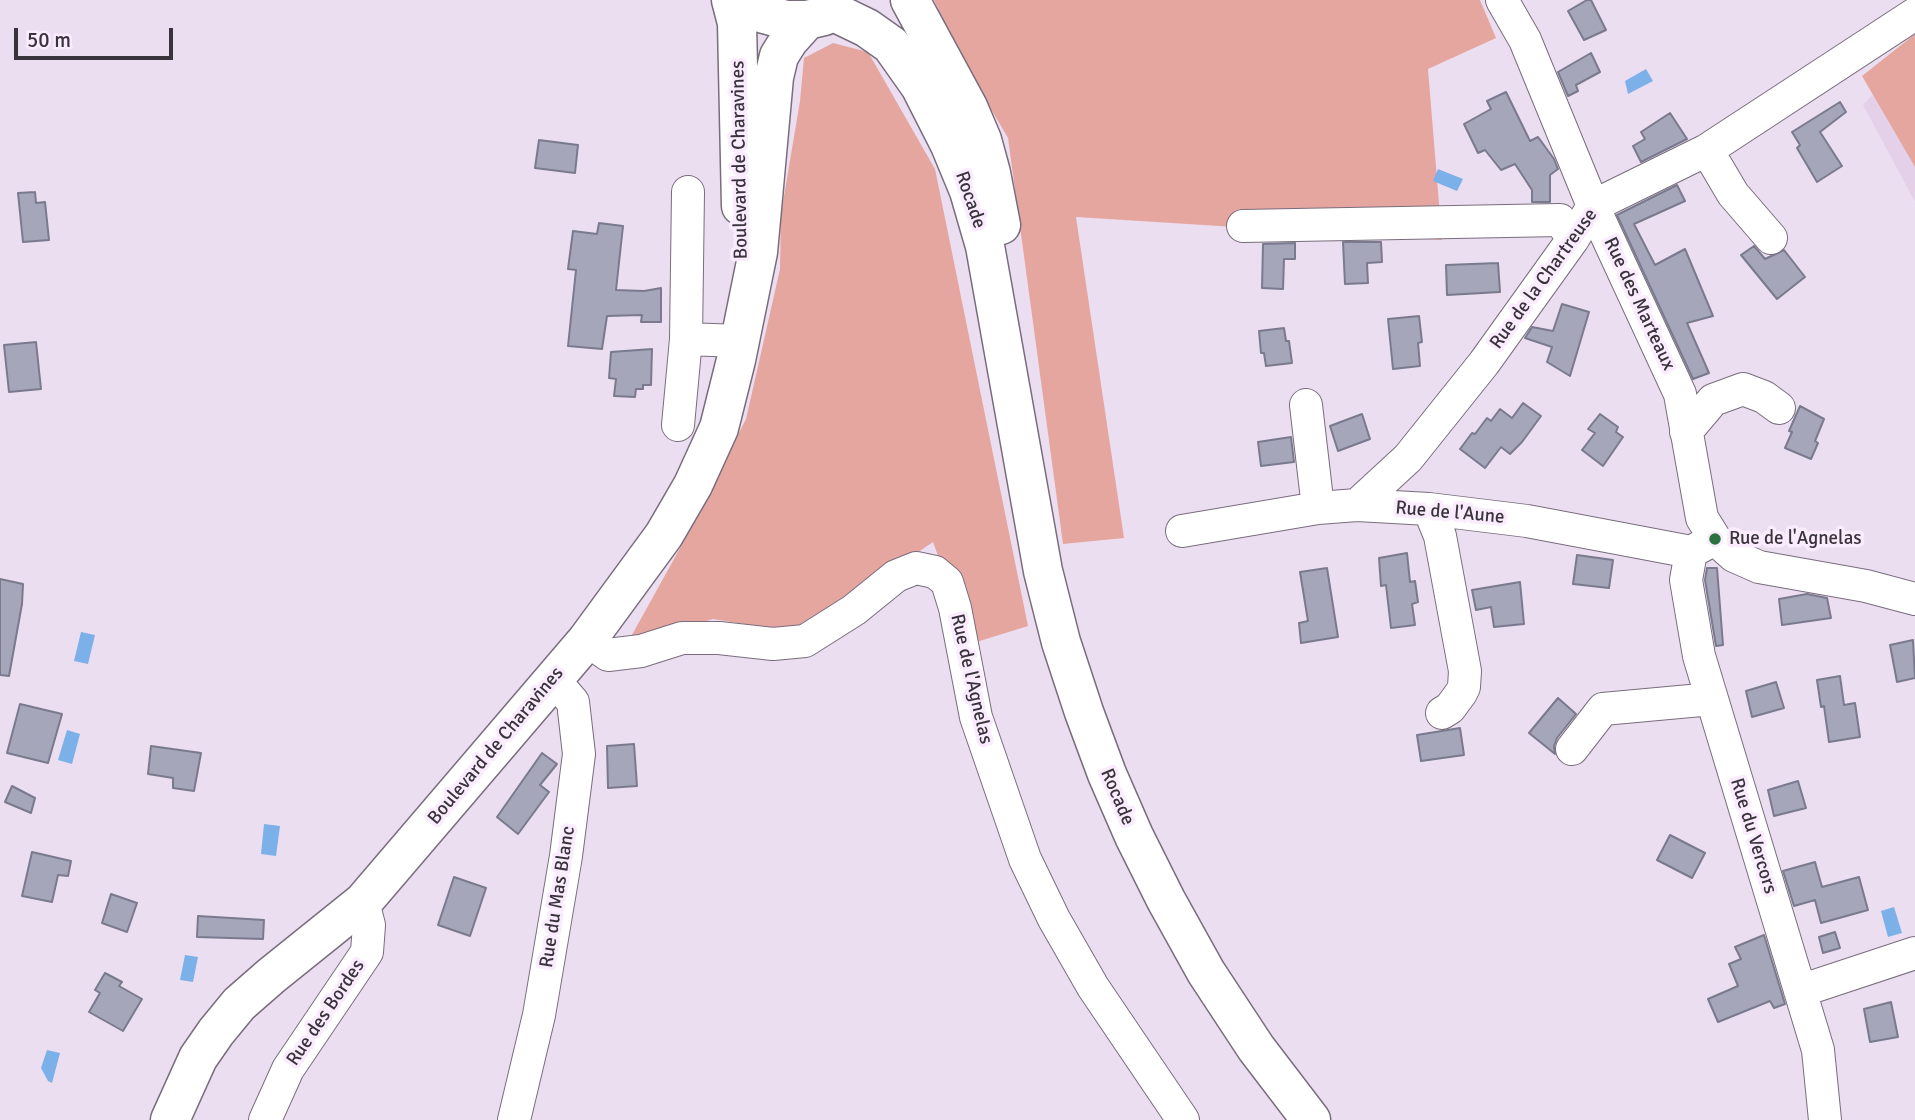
<!DOCTYPE html>
<html>
<head>
<meta charset="utf-8">
<style>
	body { margin:0 }
	#map { position:relative; width:1915px; height:1120px; overflow:hidden; background:#ecdef1; font-family:Signika,sans-serif }
	canvas { display:block }
	.scale { position:absolute; left:14px; top:28px; width:159px; height:32px; box-sizing:border-box; border:4px solid #39343b; border-top:0; padding-left:9px; font-size:21px; line-height:24px; white-space:nowrap; color:#39343b; -webkit-text-stroke:5px #faecfe; paint-order:stroke }
</style>
</head>
<body>
<div id="map">
<canvas width="1915" height="1120"></canvas>
<div class="scale">50 m</div>
</div>
<script>
const ctx = document.querySelector('canvas').getContext('2d');
ctx.lineJoin = 'round';
function fill(path, color) { ctx.fillStyle = color; ctx.fill(path, 'evenodd'); }
const shape = rows => new Path2D(rows.map(r => 'M' + r).join(''));
function trace(path, color, width, dash) { ctx.strokeStyle = color; ctx.lineWidth = width; ctx.lineCap = dash ? 'butt' : 'round'; ctx.setLineDash(dash || []); ctx.stroke(path); }
function drawText(font, color, halo, rows, align = 'center') {
  ctx.font = font + ' Signika,sans-serif'; ctx.lineWidth = 7; ctx.setLineDash([]); ctx.textBaseline = 'middle'; ctx.strokeStyle = halo; ctx.fillStyle = color; for (const [text, x, y, turn = 0] of rows) {
    ctx.save(); ctx.translate(x, y); ctx.rotate((+turn || 0) * Math.PI / 180); ctx.textAlign = isNaN(turn) ? turn : align; if (halo) ctx.strokeText(text, 0, 0); ctx.fillText(text, 0, 0); ctx.restore();
  }
}
fill(shape([
	[1915,47,1915,202,1863,105]
]), '#e4d1e9');
fill(shape([
	[934,0,1480,0,1496,38,1428,69,1442,240,1076,217,1124,538,1063,544,1008,138,958,53],
	[1915,34,1915,167,1862,76],
	[833,43,868,52,935,169,1028,626,970,644,933,542,843,603,788,631,713,619,636,642,628,642,684,541,746,419,780,269,781,214,800,101,804,58]
]), '#e6a6a0');
fill(shape([
	[1646,69,1653,81,1628,94,1625,81],
	[1438,169,1463,179,1457,191,1433,181],
	[81,632,95,635,88,664,74,661],
	[67,730,80,734,72,764,58,760],
	[264,824,280,826,276,856,261,854],
	[1894,907,1902,933,1888,937,1881,911],
	[185,955,198,957,193,982,180,980],
	[47,1050,60,1053,52,1083,48,1081,41,1068]
]), '#7cb0e9');
const building = shape([
	[1587,0,1591,0,1606,30,1584,40,1568,11,1587,0],
	[1591,53,1600,72,1576,85,1578,91,1568,96,1558,72,1591,53],
	[1506,92,1530,141,1538,137,1554,159,1558,169,1550,175,1550,202,1532,202,1532,190,1515,164,1501,170,1485,150,1478,153,1464,124,1491,109,1487,101,1506,92],
	[1840,102,1846,112,1820,132,1842,166,1817,182,1797,148,1800,145,1792,132,1840,102],
	[1670,113,1687,139,1641,162,1633,146,1645,139,1641,132,1670,113],
	[539,140,578,145,575,173,535,168,539,140],
	[1677,185,1685,201,1634,224,1655,265,1685,249,1713,316,1687,323,1709,373,1693,379,1617,215,1677,185],
	[35,192,36,203,45,202,49,240,23,242,18,193,35,192],
	[599,223,623,226,616,290,644,291,661,288,661,322,641,322,642,315,607,316,602,349,568,346,576,270,568,269,573,231,597,234,599,223],
	[1343,242,1381,242,1382,262,1367,263,1368,283,1345,284,1343,242],
	[1295,243,1295,259,1284,259,1283,289,1262,288,1263,244,1295,243],
	[1754,246,1765,259,1784,250,1805,277,1777,299,1741,255,1754,246],
	[1498,263,1500,292,1447,295,1446,265,1498,263],
	[1562,304,1589,312,1570,376,1547,362,1552,347,1525,338,1532,327,1553,331,1562,304],
	[1419,316,1422,342,1418,343,1420,366,1393,369,1388,319,1419,316],
	[1284,328,1286,341,1289,341,1292,363,1266,366,1264,353,1261,353,1259,331,1284,328],
	[36,342,41,389,9,392,4,345,36,342],
	[652,349,651,385,643,385,643,389,636,389,635,397,614,396,616,379,609,378,611,352,652,349],
	[1523,403,1541,416,1522,442,1510,454,1501,447,1485,468,1460,449,1472,433,1475,434,1487,418,1491,421,1500,409,1512,418,1523,403],
	[1800,406,1824,419,1815,441,1818,443,1811,459,1785,448,1792,432,1789,431,1800,406],
	[1362,414,1370,439,1338,451,1330,426,1362,414],
	[1600,414,1618,427,1616,432,1623,437,1603,466,1582,450,1595,433,1588,429,1600,414],
	[1291,437,1294,462,1261,466,1258,442,1291,437],
	[1407,553,1410,582,1415,581,1418,602,1412,604,1415,625,1391,628,1386,585,1381,586,1379,558,1407,553],
	[1577,555,1613,560,1609,588,1573,584,1577,555],
	[1327,568,1338,637,1301,643,1299,623,1308,621,1300,572,1327,568],
	[1707,568,1717,568,1723,645,1716,646,1705,580,1707,568],
	[0,579,23,584,22,604,9,676,0,675,0,579],
	[1520,582,1524,624,1494,627,1491,607,1476,610,1472,590,1520,582],
	[1807,594,1827,598,1831,618,1782,625,1779,599,1807,594],
	[1913,640,1915,678,1897,682,1890,645,1913,640],
	[1840,676,1844,705,1855,703,1860,737,1829,742,1824,706,1821,707,1817,680,1840,676],
	[1776,682,1784,708,1752,717,1746,691,1776,682],
	[1558,698,1576,714,1557,738,1554,746,1555,754,1529,733,1558,698],
	[20,704,62,714,48,763,7,753,20,704],
	[1460,728,1464,755,1421,761,1417,735,1460,728],
	[634,744,637,786,608,788,607,746,634,744],
	[151,746,201,753,194,791,173,788,173,778,148,774,151,746],
	[542,753,557,764,540,785,549,792,518,834,497,817,542,753],
	[1798,781,1806,808,1774,816,1768,790,1798,781],
	[12,786,35,798,31,813,5,802,12,786],
	[1670,835,1705,853,1692,878,1657,860,1670,835],
	[32,852,71,861,68,876,58,875,52,902,22,896,32,852],
	[1815,862,1822,887,1859,877,1868,910,1821,923,1815,900,1794,906,1783,871,1815,862],
	[454,877,486,888,470,936,438,925,454,877],
	[111,894,137,903,127,932,102,923,111,894],
	[198,916,264,920,263,939,197,937,198,916],
	[1835,932,1840,948,1823,953,1819,937,1835,932],
	[1764,935,1785,1004,1774,1008,1770,1001,1718,1022,1708,999,1738,986,1729,964,1741,959,1735,947,1764,935],
	[105,973,122,982,119,986,142,999,123,1031,89,1012,100,993,95,990,105,973],
	[1891,1002,1898,1037,1870,1042,1864,1009,1891,1002]
]);
fill(building, '#a5a6ba');
trace(building, '#7a7a8e', 2);
const minor = shape([
	[1502,0,1525,40,1593,206,1680,394,1702,518,1715,539,1734,556,1759,567,1866,586,1915,599],
	[1707,150,1733,194,1771,238],
	[1243,226,1560,220,1573,239],
	[686,339,740,341],
	[1306,405,1318,508],
	[678,425,686,339,688,192],
	[1686,432,1713,400,1743,389,1764,397,1779,408],
	[1357,505,1408,458,1484,363,1573,239,1593,206,1707,150,1915,14],
	[1429,509,1440,536,1465,671,1464,687,1461,693,1450,708,1442,713],
	[1182,531,1318,508,1357,505,1429,509,1527,521,1691,552,1711,541],
	[1691,552,1686,580,1699,656,1818,1050,1825,1120],
	[587,640,608,655,641,651,682,638,719,638,773,644,805,641,854,610,896,576,916,568,935,572,947,582,955,608,976,717,1025,859,1054,919,1093,987,1183,1120],
	[1572,749,1603,709,1712,699],
	[1800,991,1915,953],
	[265,1120,288,1069,367,952,369,925,363,902],
	[514,1120,539,1015,566,856,579,754,573,702,553,679]
]);
const major = shape([
	[731,0,737,23,741,206],
	[740,0,764,14,786,20,807,20,824,16],
	[910,0,968,107,982,140,991,173,1001,225],
	[836,13,867,28,891,45,920,86,950,145,969,191,985,246,1043,571,1061,642,1084,712,1107,774,1134,836,1166,900,1206,972,1256,1048,1311,1120],
	[170,1120,198,1058,216,1032,239,1004,271,976,363,902,587,640,664,535,693,485,719,428,736,360,758,252,774,77,779,56,789,40,807,20]
]);
trace(minor, '#796d7d', 34);
trace(major, '#796d7d', 41);
trace(minor, '#fff', 32);
trace(major, '#fff', 38);
for (const [x, y, r, color] of [
	[1715,539,7,"#2b723f"]
]) { const dot = new Path2D(); dot.arc(x, y, r, 0, 2 * Math.PI); ctx.fillStyle = color; ctx.fill(dot); trace(dot, '#faecfe', 2.5); }
drawText('19px', '#39343b', '#faecfe', [
	["Boulevard de Charavines",740,160,-91],
	["Rocade",970,200,71],
	["Rue de la Chartreuse",1544,279,-54],
	["Rue des Marteaux",1639,304,65],
	["Rue de l'Aune",1450,513,5],
	["Rue de l'Agnelas",971,679,77],
	["Boulevard de Charavines",496,746,-50],
	["Rocade",1117,797,67],
	["Rue du Vercors",1753,836,73],
	["Rue du Mas Blanc",558,897,-81],
	["Rue des Bordes",326,1013,-56]
]);
drawText('19px', '#39343b', '#faecfe', [
	["Rue de l'Agnelas",1729,539]
], 'left');
</script>
</body>
</html>
